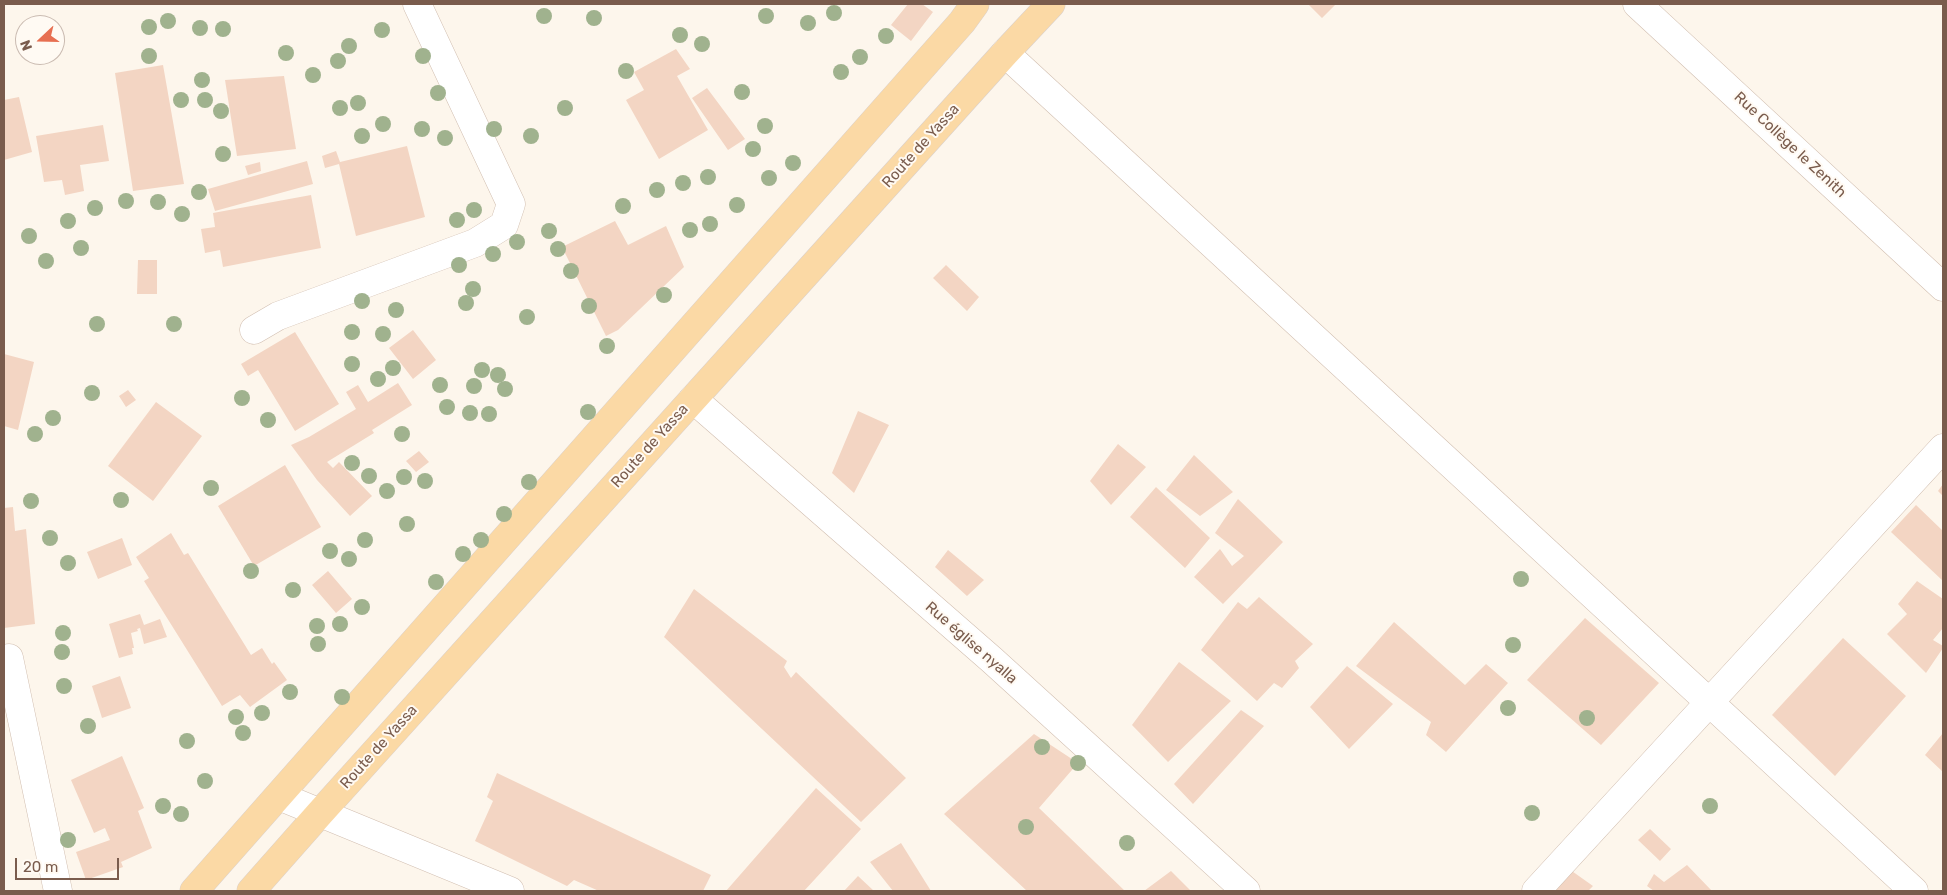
<!DOCTYPE html>
<html>
<head>
<meta charset="utf-8">
<style>
	body { margin:0 }
	#map { position:relative; width:1947px; height:895px; overflow:hidden; background:#fdf6ec; font-family:Rubik,sans-serif }
	canvas { display:block }
	.frame { position:absolute; inset:0; border:5px solid #7a5c4d; pointer-events:none }
	.north { position:absolute; left:15px; top:15px; width:50px; height:50px; box-sizing:border-box; background:#fffaf3; border:1px solid #cabbb1; border-radius:50%; rotate:249deg; font-size:14px; font-weight:700; line-height:20px; text-align:center; color:#7a5c4d }
	.north::after { content:''; display:block; margin:auto; width:18px; height:22px; background:#e76f51; clip-path:polygon(50% 0,100% 100%,50% 72%,0 100%) }
	.scale { position:absolute; left:15px; top:858px; width:104px; height:22px; box-sizing:border-box; border:2px solid #7a5c4d; border-top:0; padding-left:6px; font-size:15px; line-height:18px; white-space:nowrap; color:#7a5c4d; -webkit-text-stroke:4px #fffaf3; paint-order:stroke }
</style>
</head>
<body>
<div id="map">
<canvas width="1947" height="895"></canvas>
<div class="frame"></div>
<div class="north">N</div>
<div class="scale">20 m</div>
</div>
<script>
const ctx = document.querySelector('canvas').getContext('2d');
ctx.lineJoin = 'round';
function fill(path, color) { ctx.fillStyle = color; ctx.fill(path, 'evenodd'); }
const shape = rows => new Path2D(rows.map(r => 'M' + r).join(''));
function trace(path, color, width, dash) { ctx.strokeStyle = color; ctx.lineWidth = width; ctx.lineCap = dash ? 'butt' : 'round'; ctx.setLineDash(dash || []); ctx.stroke(path); }
function drawText(font, color, halo, rows, align = 'center') {
  ctx.font = font + ' Rubik,sans-serif'; ctx.lineWidth = 4; ctx.setLineDash([]); ctx.textBaseline = 'middle'; ctx.strokeStyle = halo; ctx.fillStyle = color; for (const [text, x, y, turn = 0] of rows) {
    ctx.save(); ctx.translate(x, y); ctx.rotate((+turn || 0) * Math.PI / 180); ctx.textAlign = isNaN(turn) ? turn : align; if (halo) ctx.strokeText(text, 0, 0); ctx.fillText(text, 0, 0); ctx.restore();
  }
}
fill(shape([
	[908,4,922,4,933,12,911,41,891,25],
	[1308,4,1336,4,1322,18],
	[676,49,690,69,677,76,708,130,659,159,626,100,644,90,634,72],
	[163,65,184,184,133,191,115,73],
	[284,76,296,149,237,156,225,80],
	[707,88,745,139,728,150,692,98],
	[19,97,32,152,4,160,4,100],
	[103,125,109,161,80,165,84,191,65,195,62,180,44,182,36,136],
	[407,146,425,217,356,236,339,164,325,168,322,156,336,151,340,162],
	[307,161,313,184,215,211,208,189],
	[260,162,261,171,248,175,245,166],
	[311,195,321,248,223,267,220,250,205,253,201,229,215,227,213,213],
	[615,221,628,245,666,226,684,267,618,330,606,336,562,247],
	[138,260,157,260,157,294,137,294],
	[946,265,979,297,967,311,933,278],
	[413,330,436,360,413,379,389,348],
	[295,332,339,404,295,431,258,370,248,376,241,364],
	[4,354,34,362,18,430,4,426],
	[398,383,412,405,372,430,374,433,327,462,333,468,339,462,372,496,350,516,317,480,291,445,309,437,356,409,346,392,358,385,368,402],
	[128,390,136,400,126,407,119,396],
	[156,402,202,436,153,501,108,466],
	[858,411,889,425,854,493,832,473],
	[1118,444,1146,467,1111,505,1090,481],
	[419,451,429,462,416,472,406,461],
	[1194,455,1233,492,1200,516,1166,490],
	[285,465,321,527,254,566,218,506],
	[1943,484,1943,496,1938,491],
	[1156,487,1210,538,1185,568,1130,517],
	[1238,499,1283,542,1223,604,1194,577,1220,549,1232,566,1244,556,1215,533],
	[1916,505,1943,531,1943,581,1891,532],
	[13,507,15,531,26,529,35,624,4,628,4,508],
	[171,533,184,555,188,553,251,655,262,648,272,664,274,662,287,680,250,707,240,695,222,706,144,581,149,578,136,557],
	[122,538,132,565,98,579,87,552],
	[948,550,984,580,967,596,935,567],
	[328,571,352,599,336,613,312,585],
	[1917,581,1943,599,1943,628,1933,640,1943,646,1943,648,1926,673,1887,634,1907,614,1898,604],
	[694,589,787,661,784,667,791,678,796,672,906,778,861,822,664,637],
	[1259,597,1313,644,1295,661,1299,668,1282,688,1274,683,1257,701,1201,650,1238,602,1247,609],
	[140,614,144,625,160,619,167,637,144,644,140,628,137,629,138,631,131,633,134,648,132,648,133,654,119,658,109,624],
	[1585,618,1659,683,1601,745,1527,680],
	[1394,622,1465,685,1486,664,1508,683,1446,752,1426,735,1431,722,1356,666],
	[1843,638,1906,696,1835,776,1772,715],
	[1179,662,1231,701,1168,762,1132,725],
	[1347,666,1393,704,1349,749,1310,707],
	[120,676,131,708,102,718,92,686],
	[1241,710,1264,726,1193,804,1174,784],
	[1943,733,1943,772,1925,755],
	[1034,734,1078,763,1039,808,1125,891,1027,891,944,814],
	[122,756,144,808,138,811,152,848,121,862,123,867,86,880,76,852,110,840,105,828,94,833,71,780],
	[497,773,711,875,703,891,599,891,574,880,567,886,475,841,493,801,487,797],
	[816,788,861,829,804,891,726,891],
	[1650,829,1671,849,1660,861,1638,840],
	[901,843,931,891,893,891,870,862],
	[1687,865,1712,891,1654,891,1647,886,1654,874,1664,882],
	[1569,869,1593,886,1588,891,1552,891],
	[1171,871,1191,891,1144,891],
	[858,876,874,891,844,891]
]), '#f3d5c3');
const street = shape([
	[1637,4,1943,287],
	[1005,53,1914,891],
	[254,330,278,316,475,243,504,225,511,204,417,4],
	[693,399,992,660,1246,891],
	[9,658,58,891],
	[279,796,510,891],
	[1536,891,1943,448]
]);
const primary = shape([
	[194,891,962,22,975,4],
	[251,891,320,813,1005,53,1051,4]
]);
trace(street, '#d1beb0', 29);
trace(primary, '#dad1cd', 29);
trace(street, '#fff', 28);
trace(primary, '#fbd9a5', 28);
ctx.fillStyle = '#a0b28e';
for (const [x, y] of [
	[834,13],
	[544,16],
	[766,16],
	[594,18],
	[168,21],
	[808,23],
	[149,27],
	[200,28],
	[223,29],
	[382,30],
	[680,35],
	[886,36],
	[702,44],
	[349,46],
	[286,53],
	[149,56],
	[423,56],
	[860,57],
	[338,61],
	[626,71],
	[841,72],
	[313,75],
	[202,80],
	[742,92],
	[438,93],
	[181,100],
	[205,100],
	[358,103],
	[340,108],
	[565,108],
	[221,111],
	[383,124],
	[765,126],
	[422,129],
	[494,129],
	[362,136],
	[531,136],
	[445,138],
	[753,149],
	[223,154],
	[793,163],
	[708,177],
	[769,178],
	[683,183],
	[657,190],
	[199,192],
	[126,201],
	[158,202],
	[737,205],
	[623,206],
	[95,208],
	[474,210],
	[182,214],
	[457,220],
	[68,221],
	[710,224],
	[690,230],
	[549,231],
	[29,236],
	[517,242],
	[81,248],
	[558,249],
	[493,254],
	[46,261],
	[459,265],
	[571,271],
	[473,289],
	[664,295],
	[362,301],
	[466,303],
	[589,306],
	[396,310],
	[527,317],
	[97,324],
	[174,324],
	[352,332],
	[383,334],
	[607,346],
	[352,364],
	[393,368],
	[482,370],
	[498,375],
	[378,379],
	[440,385],
	[474,386],
	[505,389],
	[92,393],
	[242,398],
	[447,407],
	[588,412],
	[470,413],
	[489,414],
	[53,418],
	[268,420],
	[35,434],
	[402,434],
	[352,463],
	[369,476],
	[404,477],
	[425,481],
	[529,482],
	[211,488],
	[387,491],
	[121,500],
	[31,501],
	[504,514],
	[407,524],
	[50,538],
	[365,540],
	[481,540],
	[330,551],
	[463,554],
	[349,559],
	[68,563],
	[251,571],
	[1521,579],
	[436,582],
	[293,590],
	[362,607],
	[340,624],
	[317,626],
	[63,633],
	[318,644],
	[1513,645],
	[62,652],
	[64,686],
	[290,692],
	[342,697],
	[1508,708],
	[262,713],
	[236,717],
	[1587,718],
	[88,726],
	[243,733],
	[187,741],
	[1042,747],
	[1078,763],
	[205,781],
	[163,806],
	[1710,806],
	[1532,813],
	[181,814],
	[1026,827],
	[68,840],
	[1127,843]
]) { ctx.beginPath(); ctx.arc(x, y, 8, 0, 2 * Math.PI); ctx.fill(); }
drawText('15px', '#7a5c4d', '#fffaf3', [
	["Rue Collège le Zenith",1790,145,43],
	["Route de Yassa",921,146,-48],
	["Route de Yassa",650,446,-48],
	["Rue église nyalla",971,643,41],
	["Route de Yassa",379,747,-48]
]);
</script>
</body>
</html>
